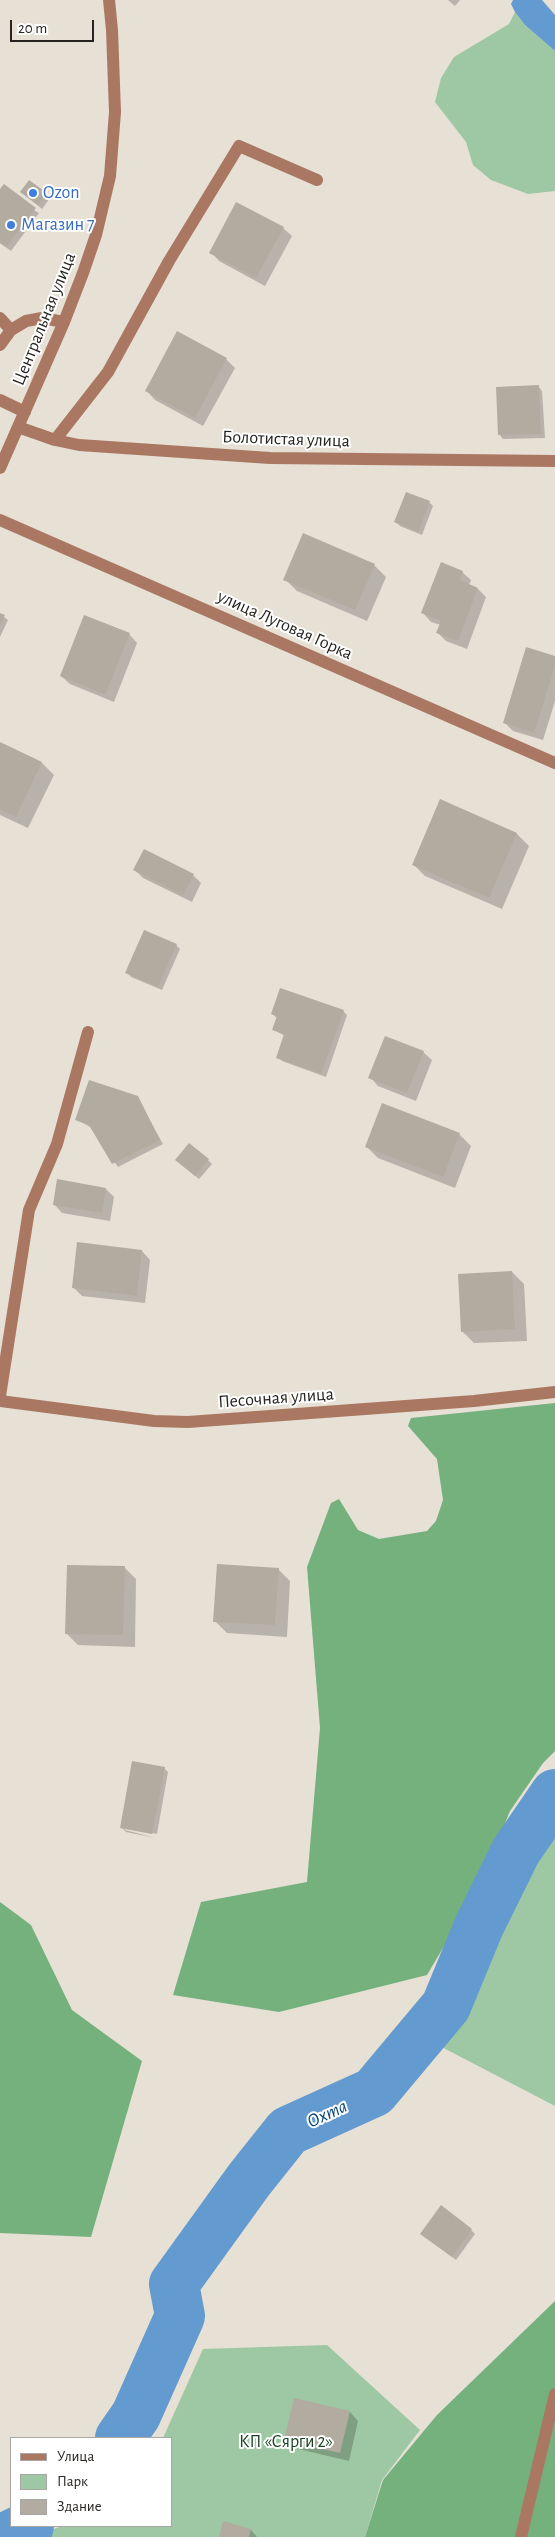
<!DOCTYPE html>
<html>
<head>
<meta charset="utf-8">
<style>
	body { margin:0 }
	#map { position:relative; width:555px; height:2537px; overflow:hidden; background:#e6e0d5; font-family:"Alegreya Sans",sans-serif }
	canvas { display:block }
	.legend { position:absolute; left:10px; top:2437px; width:162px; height:90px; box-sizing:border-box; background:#fff; border:1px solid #a9a7a6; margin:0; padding:6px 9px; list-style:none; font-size:15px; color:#272420 }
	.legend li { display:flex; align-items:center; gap:10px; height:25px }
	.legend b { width:25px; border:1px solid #a9a7a6 }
	.scale { position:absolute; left:10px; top:20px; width:84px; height:22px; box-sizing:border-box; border:2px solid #272420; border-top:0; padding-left:6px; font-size:15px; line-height:18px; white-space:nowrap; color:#272420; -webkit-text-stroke:4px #fff; paint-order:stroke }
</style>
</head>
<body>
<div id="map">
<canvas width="555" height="2537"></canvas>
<ul class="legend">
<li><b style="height:6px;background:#aa7862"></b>Улица</li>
<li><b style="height:14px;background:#9ec7a3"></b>Парк</li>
<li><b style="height:14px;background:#b1aba0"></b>Здание</li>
</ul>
<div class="scale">20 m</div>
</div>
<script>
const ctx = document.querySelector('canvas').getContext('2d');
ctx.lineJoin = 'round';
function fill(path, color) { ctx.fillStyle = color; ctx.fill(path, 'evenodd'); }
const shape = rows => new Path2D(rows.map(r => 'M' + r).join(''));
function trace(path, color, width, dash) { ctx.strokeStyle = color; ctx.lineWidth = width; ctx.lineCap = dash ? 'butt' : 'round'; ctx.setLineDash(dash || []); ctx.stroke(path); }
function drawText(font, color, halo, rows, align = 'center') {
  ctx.font = font + ' "Alegreya Sans",sans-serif'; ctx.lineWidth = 4; ctx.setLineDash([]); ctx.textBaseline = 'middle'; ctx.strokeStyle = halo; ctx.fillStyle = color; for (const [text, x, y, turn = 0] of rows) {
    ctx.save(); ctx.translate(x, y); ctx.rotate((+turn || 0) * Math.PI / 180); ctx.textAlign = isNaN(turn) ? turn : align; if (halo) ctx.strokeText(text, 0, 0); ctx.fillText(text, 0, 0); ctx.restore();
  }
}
fill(shape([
	[515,12,525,25,555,51,555,191,528,194,491,180,473,165,466,142,435,102,441,78,454,57,509,24],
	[549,1834,555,1836,555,2106,432,2042],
	[327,2345,420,2430,382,2480,365,2537,33,2537,62,2526,171,2526,171,2438,163,2438,203,2349]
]), '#9ec7a3');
fill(shape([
	[555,1403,555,1751,543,1763,510,1811,478,1889,427,1975,279,2012,173,1995,201,1902,307,1882,320,1728,307,1567,331,1503,339,1499,358,1530,379,1539,427,1531,436,1521,443,1500,437,1459,408,1426,411,1418],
	[0,1902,31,1925,72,2010,142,2061,91,2237,0,2233],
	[555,2301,555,2537,365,2537,383,2480,437,2415]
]), '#74b17d');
fill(shape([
	[513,0,542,0,555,15,555,51,525,25,515,12,511,4]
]), '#639acf');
fill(shape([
	[448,0,460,0,455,6],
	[0,191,39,213,11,251,0,243],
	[21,192,46,194,50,198,42,209],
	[283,228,292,236,265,286,219,261,211,252],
	[226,359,235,368,203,426,155,400,147,391],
	[538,386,542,391,545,438,503,439,499,434],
	[429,502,433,506,422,535,400,526,396,522],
	[374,565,386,577,367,621,297,591,285,579],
	[462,572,471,580,469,585,478,589,486,597,467,649,446,641,438,633,441,625,431,622,423,613],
	[0,614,8,620,0,637],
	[129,634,137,643,114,702,70,684,61,676],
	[555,658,555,701,543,740,513,731,504,722],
	[0,743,42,763,54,775,28,828,0,815],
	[440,801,517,834,529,846,502,909,425,876,413,864],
	[135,870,193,875,201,883,192,902,143,878],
	[176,945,180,949,162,990,131,977,127,972],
	[343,1011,347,1015,326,1077,282,1061,278,1057,285,1036,274,1030,277,1018,272,1014],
	[423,1052,432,1060,416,1101,378,1086,370,1077],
	[137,1098,163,1144,118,1167,92,1128,77,1120],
	[459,1134,471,1146,455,1188,378,1158,366,1146],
	[208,1160,212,1164,199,1179,181,1164],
	[106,1189,114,1197,110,1221,62,1213,54,1204],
	[142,1251,150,1260,145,1303,82,1296,74,1288],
	[512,1272,524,1284,527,1341,474,1343,462,1331],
	[124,1567,136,1579,135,1647,78,1645,66,1633],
	[278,1569,290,1581,287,1637,227,1633,215,1621],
	[164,1768,168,1772,157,1834,125,1828,125,1830,156,1838,126,1832,122,1828],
	[471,2230,475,2234,456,2260,426,2237],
	[350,2412,358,2421,349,2461,294,2448,286,2439],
	[224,2523,251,2530,257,2537,220,2537]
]), '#0003');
trace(shape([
	[120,2438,136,2415,180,2316,174,2284,249,2180,288,2131,374,2092,446,2006,479,1926,516,1851,555,1794],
	[6,2537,29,2526]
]), '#639acf', 50);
fill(shape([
	[29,180,47,193,38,205,20,192],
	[4,184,36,208,6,247,0,243,0,189],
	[236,202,284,227,256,278,209,253],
	[177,331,227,358,195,418,145,391],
	[539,385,541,434,498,435,496,387],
	[406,492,430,501,418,532,394,522],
	[303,533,375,564,355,610,283,580],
	[441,562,463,571,460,580,478,588,458,641,436,633,441,621,421,613],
	[0,613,5,615,0,625],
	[84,615,130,633,105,695,60,676],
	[526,647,555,656,555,666,534,733,503,723],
	[0,742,42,762,16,817,0,810],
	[440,799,517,833,489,898,412,865],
	[144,849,194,874,183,895,133,870],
	[144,930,177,944,158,987,125,973],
	[280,988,344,1010,321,1074,276,1058,284,1034,272,1030,277,1016,271,1014],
	[385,1036,424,1051,407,1093,368,1078],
	[89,1080,138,1096,160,1140,112,1164,89,1125,75,1120],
	[382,1103,460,1133,443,1177,365,1147],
	[189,1143,209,1159,195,1176,175,1160],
	[57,1179,106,1188,102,1213,53,1205],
	[77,1242,142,1250,137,1296,72,1288],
	[512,1271,515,1329,461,1332,458,1274],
	[217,1564,279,1568,275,1625,213,1622],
	[67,1565,125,1566,123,1635,65,1634],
	[132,1761,165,1767,152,1834,120,1828],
	[441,2205,472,2229,452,2257,420,2234],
	[294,2398,350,2411,340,2453,284,2440],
	[223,2521,251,2529,249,2537,219,2537]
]), '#b1aba0');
trace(shape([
	[0,318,11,330],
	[0,345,11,330,26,321,42,318,64,322],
	[0,400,25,412],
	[18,427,55,440,79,445,270,458,555,461],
	[55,440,108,372,169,261,239,146,317,180],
	[0,468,64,322,83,273,96,235,110,176,115,112,112,30,109,0],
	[0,520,555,763],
	[0,1396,29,1210,57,1144,88,1032],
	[0,1401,154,1421,188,1422,474,1401,555,1392],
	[521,2537,555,2394]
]), '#aa7862', 12);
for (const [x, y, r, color] of [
	[33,193,5,"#3f7fe0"],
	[11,225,5,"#3f7fe0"]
]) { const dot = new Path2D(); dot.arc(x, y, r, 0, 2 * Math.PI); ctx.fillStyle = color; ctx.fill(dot); trace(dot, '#fff', 2); }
drawText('18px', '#366cbe', '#fff', [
	["Ozon",43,193],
	["Магазин 7",21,225]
], 'left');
drawText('18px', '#272420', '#fff', [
	["Центральная улица",44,319,-68],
	["Болотистая улица",286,439,2],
	["улица Луговая Горка",285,625,24],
	["Песочная улица",276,1398,-4]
]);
drawText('18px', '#164320', '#fff', [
	["КП «Сярги 2»",286,2442]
]);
drawText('italic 19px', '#074879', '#fff', [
	["Охта",327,2114,-25]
]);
</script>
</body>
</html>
